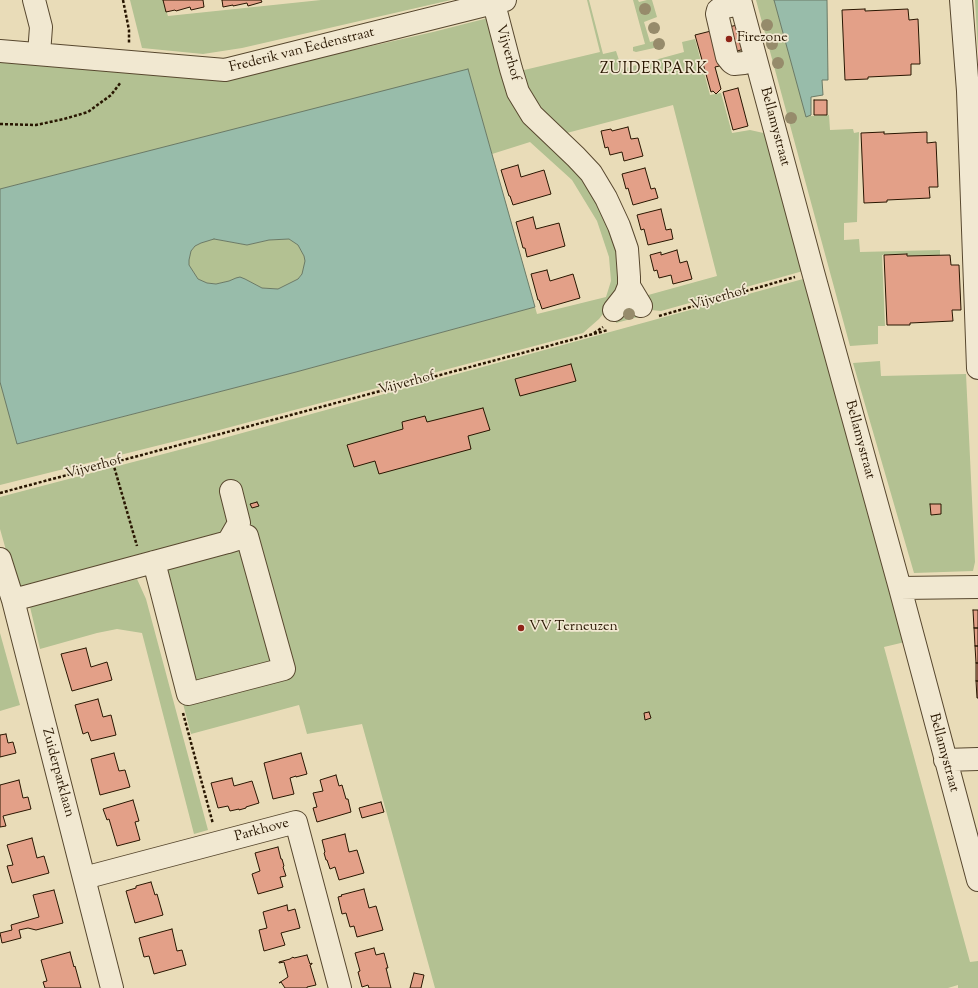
<!DOCTYPE html>
<html>
<head>
<meta charset="utf-8">
<style>
	body { margin:0 }
	canvas { display:block; background:#e9dcb8 }
</style>
</head>
<body>
<canvas width="978" height="988"></canvas>
<script>
const ctx = document.querySelector('canvas').getContext('2d');
ctx.lineJoin = 'round';
function fill(path, color) { ctx.fillStyle = color; ctx.fill(path, 'evenodd'); }
const shape = rows => new Path2D(rows.map(r => 'M' + r).join(''));
function trace(path, color, width, dash) { ctx.strokeStyle = color; ctx.lineWidth = width; ctx.lineCap = dash ? 'butt' : 'round'; ctx.setLineDash(dash || []); ctx.stroke(path); }
function drawText(font, color, halo, rows, align = 'center') {
  ctx.font = font + ' "Sorts Mill Goudy",serif'; ctx.lineWidth = 3.5; ctx.setLineDash([]); ctx.textBaseline = 'middle'; ctx.strokeStyle = halo; ctx.fillStyle = color; for (const [text, x, y, turn = 0] of rows) {
    ctx.save(); ctx.translate(x, y); ctx.rotate((+turn || 0) * Math.PI / 180); ctx.textAlign = isNaN(turn) ? turn : align; if (halo) ctx.strokeText(text, 0, 0); ctx.fillText(text, 0, 0); ctx.restore();
  }
}
fill(shape([
	[130,0,163,0,168,16,321,0,451,0,242,48,203,54,142,48],
	[587,0,589,0,603,54,616,51,622,69,684,52,682,42,695,39,710,95,721,93,732,133,750,130,768,134,803,271,661,311,651,310,641,297,717,276,673,105,563,134,537,107,520,71,600,52],
	[633,0,638,0,639,2,647,0,652,0,657,17,644,22,650,42,662,39,664,43,663,46,636,52,633,51,633,47,645,44],
	[756,0,774,0,806,116,811,115,811,116,829,115,830,130,853,129,854,133,859,132,857,222,844,223,844,240,859,239,860,252,940,250,940,255,908,256,908,254,882,255,885,326,878,326,878,344,850,346],
	[975,0,978,0,978,52],
	[488,18,499,64,598,202,609,223,619,258,620,277,614,298,610,305,599,319,583,333,208,433,0,485,0,382,18,444,307,369,535,307,537,314,606,297,611,281,609,257,597,221,572,180,530,142,492,154,468,70,0,189,0,62,33,64,163,76,213,78,253,73,433,32],
	[214,239,247,245,269,240,289,239,298,245,304,256,306,261,302,274,298,279,278,289,262,288,245,279,236,278,229,281,216,284,207,283,198,279,189,265,189,260,191,251,195,246,201,243],
	[803,279,848,435,905,642,884,647,970,962,978,961,978,988,958,988,958,985,948,988,435,988,362,724,307,734,299,705,191,734,146,564,252,532,241,487,222,491,229,523,225,532,17,589,0,529,0,497,213,441],
	[630,304,642,316,616,323,616,314],
	[880,361,881,376,966,374,975,562,973,571,914,573,853,363],
	[137,579,146,599,208,830,194,834,142,633,117,629,97,633,40,649,30,607],
	[0,633,20,705,0,711]
]), '#b3c192');
const water = shape([
	[774,0,827,0,828,80,822,80,823,95,811,97,811,115,806,117,774,0],
	[468,69,535,307,296,372,17,444,0,382,0,189,468,69],
	[214,239,247,245,269,240,289,239,298,245,304,256,305,261,302,274,298,279,278,289,262,288,245,279,240,277,236,278,229,281,216,284,207,283,198,279,189,265,189,260,191,251,195,246,201,243,214,239]
]);
fill(water, '#98bcaa');
trace(water, '#6b7a66', 1);
const building = shape([
	[163,0,203,0,204,7,191,10,190,7,176,11,175,10,166,12,163,0],
	[222,0,261,0,262,2,248,6,247,3,233,6,233,5,223,7,222,0],
	[865,9,865,11,908,9,909,20,918,19,920,64,911,64,911,75,868,77,868,79,845,80,842,10,865,9],
	[737,25,744,49,724,55,717,30,737,25],
	[715,30,724,65,715,67,721,89,716,94,713,91,711,92,695,35,715,30],
	[738,88,748,126,733,130,723,92,738,88],
	[814,100,827,100,827,115,814,115,814,100],
	[628,127,631,139,638,138,643,156,624,161,622,152,610,155,608,147,605,148,601,131,611,129,612,131,628,127],
	[884,132,884,134,927,132,927,143,936,142,938,187,929,187,930,198,887,200,887,202,864,203,861,133,884,132],
	[518,165,521,177,544,170,551,194,513,205,510,196,509,196,501,170,518,165],
	[645,168,651,189,655,188,658,198,633,205,628,188,626,189,622,174,645,168],
	[661,209,666,230,671,229,673,239,648,245,644,229,641,230,637,215,661,209],
	[533,217,536,229,559,223,565,246,527,257,525,248,523,248,516,222,533,217],
	[677,250,680,263,687,261,692,279,673,284,671,275,659,278,657,270,654,271,650,255,661,252,661,255,677,250],
	[907,254,907,256,950,255,951,265,959,265,961,310,952,310,953,321,910,323,910,325,887,325,884,255,907,254],
	[547,270,550,281,573,274,580,298,542,309,539,300,538,300,531,274,547,270],
	[571,364,576,381,520,396,515,379,571,364],
	[483,408,490,430,468,436,471,449,379,474,375,461,354,467,347,445,403,429,402,422,425,416,427,422,483,408],
	[257,502,259,506,252,508,250,504,257,502],
	[930,504,941,504,941,514,931,515,930,504],
	[973,610,978,610,978,628,974,628,973,610],
	[974,628,978,628,978,646,975,646,974,628],
	[975,646,978,646,978,663,976,663,975,646],
	[86,648,91,667,107,662,112,680,72,691,61,654,86,648],
	[976,663,978,663,978,681,976,681,976,663],
	[976,681,978,681,978,698,977,698,976,681],
	[98,699,103,717,111,715,116,735,91,741,88,732,83,734,75,705,98,699],
	[649,712,651,718,645,720,644,713,649,712],
	[6,734,8,743,13,742,16,753,0,757,0,735,6,734],
	[114,753,119,771,125,770,130,787,100,795,91,759,114,753],
	[301,753,307,774,296,777,296,776,290,778,294,794,273,799,264,763,301,753],
	[336,775,339,786,342,785,346,799,348,799,351,812,317,822,313,808,317,807,313,793,323,791,320,780,336,775],
	[232,778,234,786,252,781,259,803,246,807,246,808,239,810,239,809,230,811,228,806,218,808,211,783,232,778],
	[19,780,23,798,28,797,31,809,3,816,6,826,0,827,0,785,19,780],
	[133,800,139,821,135,822,140,840,117,846,109,819,107,820,103,809,133,800],
	[381,802,384,812,362,818,359,808,381,802],
	[345,834,349,852,357,850,364,873,339,880,335,867,330,869,327,860,326,860,324,853,325,852,322,840,345,834],
	[32,838,37,858,44,856,49,873,12,883,7,866,13,865,7,845,32,838],
	[278,847,281,859,282,859,284,866,283,867,286,876,280,877,283,887,258,894,252,874,260,871,255,853,278,847],
	[151,882,155,895,157,894,163,915,135,923,126,891,136,888,136,886,151,882],
	[364,889,369,908,376,906,383,930,357,937,354,926,350,927,346,913,342,914,338,897,342,896,341,895,364,889],
	[54,890,63,923,36,930,28,928,19,930,21,938,2,943,0,933,12,930,11,925,39,917,33,895,54,890],
	[287,905,288,911,295,909,300,928,281,933,285,945,264,951,259,930,267,928,263,912,287,905],
	[172,929,177,951,182,950,186,965,154,974,149,956,144,957,139,938,172,929],
	[374,948,376,955,384,953,388,968,386,968,391,988,369,988,368,985,362,987,358,972,360,971,355,953,374,948],
	[70,952,74,967,75,966,81,988,45,988,43,982,47,981,41,960,70,952],
	[307,955,310,964,312,963,312,964,310,965,316,985,307,987,307,988,285,988,281,982,279,983,288,977,284,962,279,963,279,962,290,959,293,957,294,958,307,955],
	[414,973,424,975,421,988,410,988,414,973]
]);
fill(building, '#e3a088');
trace(building, '#281601', 1);
const minor = shape([
	[34,0,41,27,39,54],
	[493,0,511,69,518,92,532,115,576,157,591,173,606,198,619,226,627,249,629,277,629,286,625,296,614,310],
	[740,0,813,272,900,588,978,880],
	[961,0,968,91,978,368],
	[730,6,721,8,718,10,717,14,727,57,731,62,734,64,744,63,750,61],
	[0,51,225,70,505,0],
	[629,286,641,306],
	[0,559,13,600,112,988],
	[154,562,188,694,284,669,247,536,228,542],
	[900,588,978,587],
	[13,600,228,542,239,523,231,491],
	[945,760,978,759],
	[84,878,296,822,340,988]
]);
trace(minor, '#58482f', 24);
trace(shape([
	[123,0,129,30,129,43],
	[0,124,36,125,64,119,88,112,111,95,121,82],
	[659,316,795,277],
	[594,333,603,327],
	[113,463,137,546],
	[0,493,608,330],
	[183,713,213,824]
]), '#281601', 2.5, [3, 2]);
trace(minor, '#f1e8d1', 22);
ctx.fillStyle = '#968b6b';
for (const [x, y] of [
	[645,9],
	[767,25],
	[654,28],
	[659,44],
	[772,44],
	[778,63],
	[791,118],
	[629,314]
]) { ctx.beginPath(); ctx.arc(x, y, 6, 0, 2 * Math.PI); ctx.fill(); }
for (const [x, y, r, color] of [
	[729,39,4,"#8f2418"],
	[521,628,4,"#8f2418"]
]) { const dot = new Path2D(); dot.arc(x, y, r, 0, 2 * Math.PI); ctx.fillStyle = color; ctx.fill(dot); trace(dot, '#f1e8d1', 1.5); }
drawText('14px', '#281601', '#f1e8d1', [
	["Firezone",737,39],
	["VV Terneuzen",529,628]
], 'left');
drawText('14px', '#281601', '#f1e8d1', [
	["Frederik van Eedenstraat",302,51,-14],
	["Vijverhof",507,53,74],
	["Bellamystraat",774,127,75],
	["Vijverhof",719,299,-16],
	["Vijverhof",407,384,-15],
	["Bellamystraat",859,440,75],
	["Vijverhof",94,468,-15],
	["Bellamystraat",943,753,75],
	["Zuiderparklaan",57,773,75],
	["Parkhove",262,831,-15]
]);
ctx.letterSpacing = '1px';
drawText('15px', '#281601', '#f1e8d1', [
	["ZUIDERPARK",654,70]
]);
ctx.letterSpacing = '0px';
</script>
</body>
</html>
